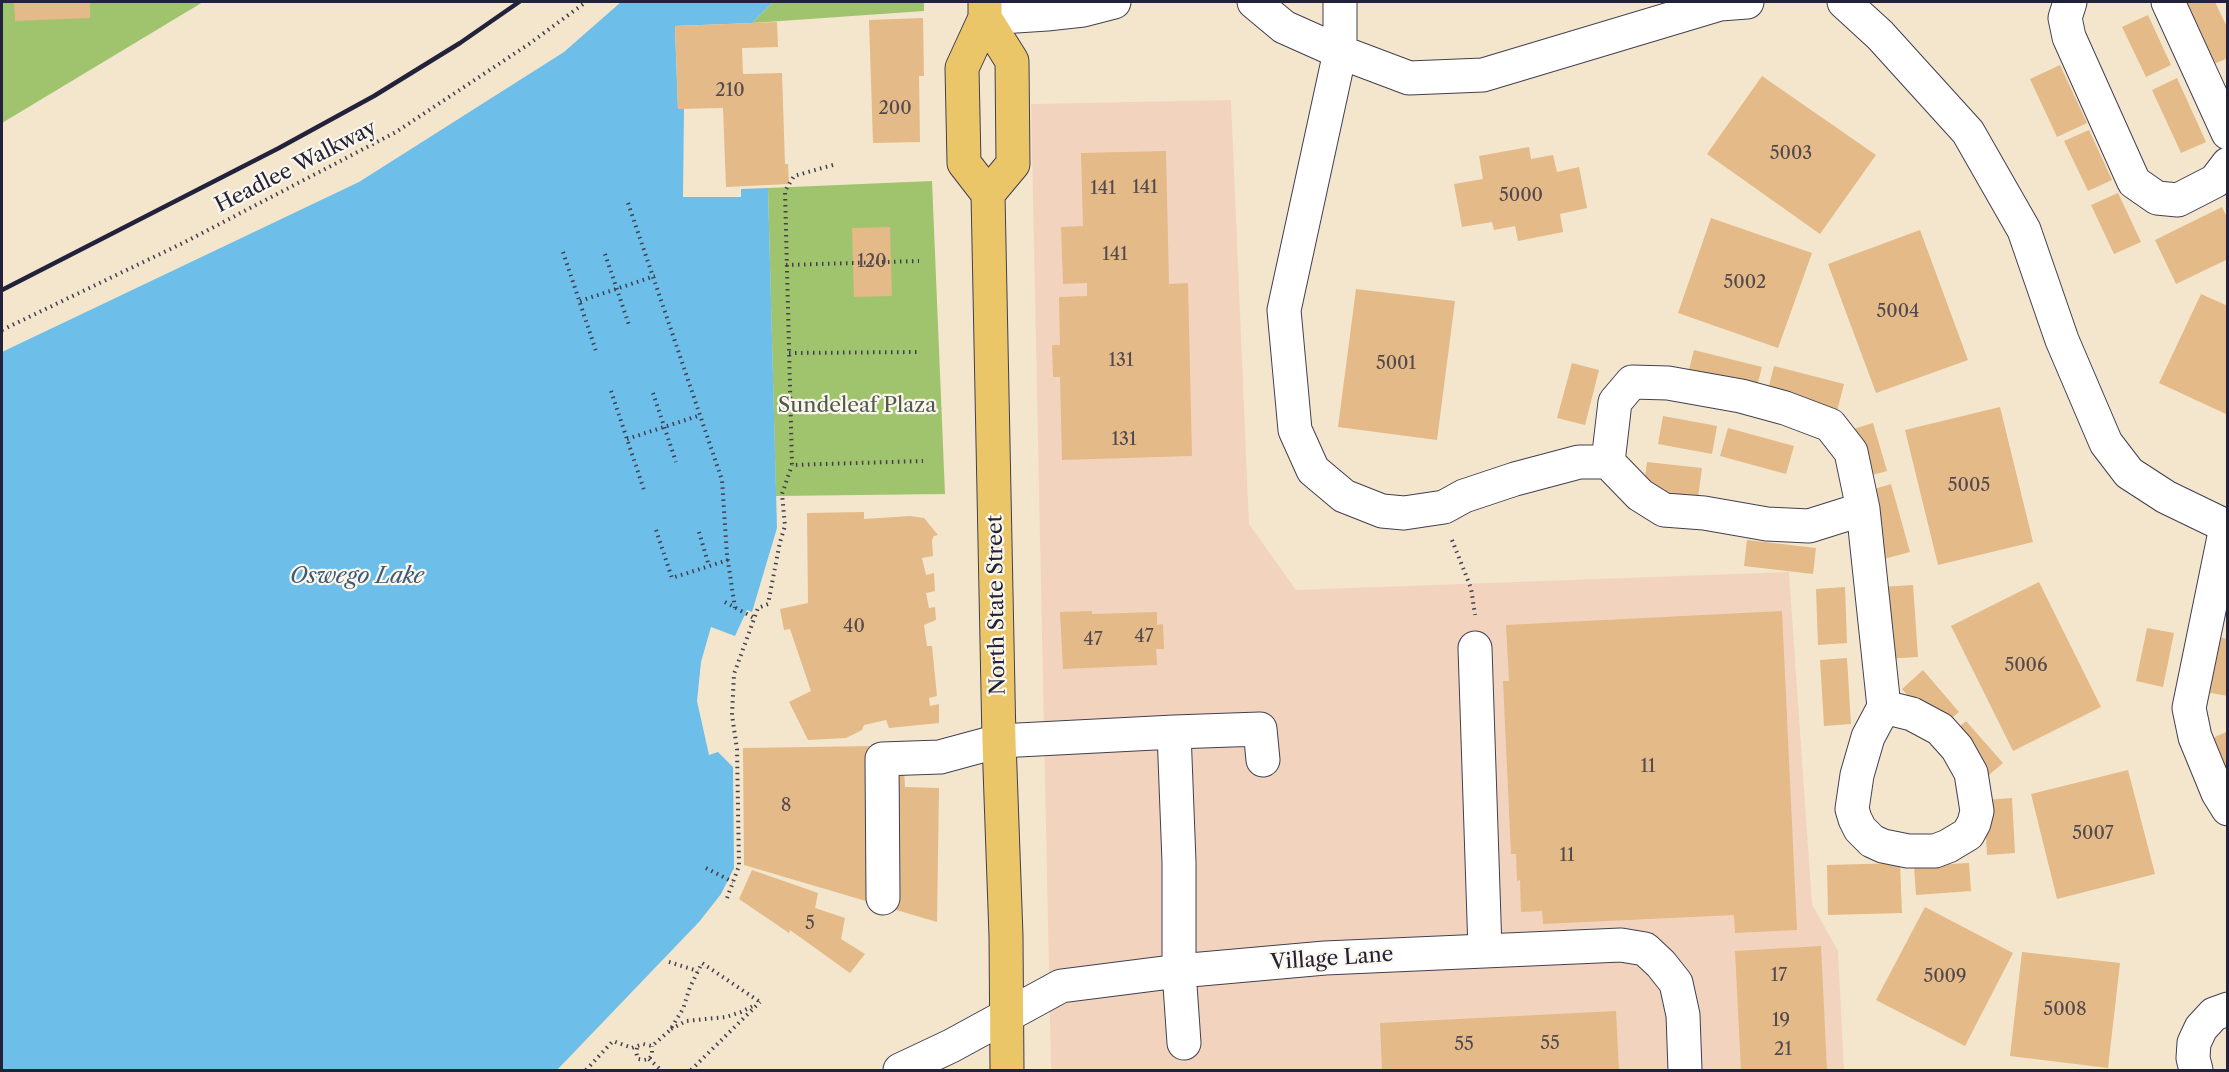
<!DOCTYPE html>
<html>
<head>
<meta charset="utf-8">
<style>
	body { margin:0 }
	#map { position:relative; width:2229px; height:1072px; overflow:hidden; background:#f4e6cd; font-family:"Libre Caslon Text",serif }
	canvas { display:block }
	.frame { position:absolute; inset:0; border:3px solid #22223b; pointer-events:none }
</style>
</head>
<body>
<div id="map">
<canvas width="2229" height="1072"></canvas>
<div class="frame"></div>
</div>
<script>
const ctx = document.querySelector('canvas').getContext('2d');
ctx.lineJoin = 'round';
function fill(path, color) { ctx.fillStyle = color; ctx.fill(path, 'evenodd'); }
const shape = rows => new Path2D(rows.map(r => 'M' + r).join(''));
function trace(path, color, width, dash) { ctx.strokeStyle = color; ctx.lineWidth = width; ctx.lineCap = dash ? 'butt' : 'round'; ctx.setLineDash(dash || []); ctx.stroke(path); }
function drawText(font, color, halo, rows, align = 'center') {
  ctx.font = font + ' "Libre Caslon Text",serif'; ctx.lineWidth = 4.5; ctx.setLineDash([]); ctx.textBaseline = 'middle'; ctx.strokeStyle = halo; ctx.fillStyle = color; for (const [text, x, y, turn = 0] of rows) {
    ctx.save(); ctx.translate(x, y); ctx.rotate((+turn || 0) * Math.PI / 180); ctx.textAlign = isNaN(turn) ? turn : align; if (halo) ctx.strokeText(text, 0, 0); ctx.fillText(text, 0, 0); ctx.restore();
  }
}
fill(shape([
	[1231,100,1249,524,1296,590,1789,572,1812,904,1838,951,1844,1070,1051,1070,1031,104]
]), '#f2d4be');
fill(shape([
	[2,2,203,2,2,123],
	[773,2,924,2,924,11,752,23],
	[932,181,945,494,776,496,768,188]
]), '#a0c36d');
fill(shape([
	[621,2,773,2,752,23,675,26,678,109,684,109,683,197,741,197,741,189,768,188,777,528,752,612,747,610,735,636,711,627,701,662,697,701,709,755,718,752,733,767,734,868,721,894,699,922,557,1070,2,1070,2,352,359,182,564,52]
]), '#6dbee8');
fill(shape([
	[14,2,90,2,90,18,15,21],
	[2185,2,2215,2,2228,29,2228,58,2214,64],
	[2148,15,2171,65,2146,77,2122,27],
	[923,18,924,76,919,76,920,142,873,143,869,20],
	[777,22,778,47,742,48,743,74,782,73,785,164,788,164,789,184,726,187,723,108,678,109,675,26],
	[2060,65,2087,123,2057,137,2030,79],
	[1762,76,1876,155,1820,234,1707,154],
	[2177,78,2206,142,2181,153,2152,90],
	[2089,130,2112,180,2088,191,2064,141],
	[1529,147,1531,159,1553,155,1557,172,1579,167,1587,208,1560,214,1563,232,1518,241,1515,226,1494,230,1492,222,1462,227,1454,184,1483,179,1479,156],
	[1166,151,1169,284,1188,283,1192,456,1062,460,1060,377,1053,377,1052,345,1060,345,1059,297,1087,296,1087,283,1063,284,1061,227,1083,226,1081,153],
	[2118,193,2141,242,2114,254,2091,205],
	[2222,207,2228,219,2228,259,2176,284,2155,240],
	[1711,218,1812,253,1778,348,1678,313],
	[890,227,892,296,854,297,852,228],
	[1920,230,1968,360,1876,393,1828,264],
	[1356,289,1455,301,1437,440,1338,427],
	[2201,294,2228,306,2228,415,2159,383],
	[1694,350,1762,367,1755,394,1687,377],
	[1572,363,1599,370,1585,425,1557,418],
	[1774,366,1844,384,1836,415,1766,398],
	[2000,407,2033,542,1938,565,1905,430],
	[1663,416,1717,426,1712,454,1658,444],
	[1873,423,1887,471,1861,478,1847,431],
	[1728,428,1794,446,1786,474,1720,456],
	[1647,462,1702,468,1698,497,1643,491],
	[1891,484,1910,552,1884,559,1864,492],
	[864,512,864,519,910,516,924,518,938,535,934,536,932,540,933,556,922,558,926,575,934,573,935,591,926,593,929,608,935,607,936,620,924,625,927,646,932,646,937,696,929,698,930,706,939,704,939,723,889,728,886,720,864,725,862,730,846,738,808,740,789,702,811,691,790,629,784,630,780,609,808,603,807,513],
	[1747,540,1816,548,1813,574,1744,566],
	[2039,582,2101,707,2013,751,1951,626],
	[1913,585,1918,657,1885,659,1880,587],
	[1845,587,1847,643,1818,645,1816,589],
	[1092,611,1092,614,1157,612,1157,625,1163,624,1164,649,1156,649,1157,665,1063,669,1060,612],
	[1782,611,1797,930,1735,933,1734,915,1543,924,1542,911,1521,912,1520,880,1517,881,1516,854,1511,854,1503,681,1509,681,1506,625],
	[2147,628,2174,633,2163,687,2136,681],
	[2214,636,2228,639,2228,696,2205,692],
	[1847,658,1851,724,1824,726,1820,660],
	[1923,670,1959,712,1938,730,1902,689],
	[1966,721,2003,763,1982,781,1945,739],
	[2228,731,2228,791,2202,743],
	[940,745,904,768,905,787,939,788,937,922,744,865,743,748],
	[2128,770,2155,874,2057,899,2031,794],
	[2012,798,2015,853,1987,855,1984,800],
	[1900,863,1902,913,1828,915,1827,865],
	[1969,863,1971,891,1916,895,1914,866],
	[752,870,818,893,815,908,845,918,841,939,865,954,850,973,790,930,789,933,739,899],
	[1925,907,2013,953,1965,1046,1876,1000],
	[1821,946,1827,1070,1741,1070,1735,951],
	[2022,952,2120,963,2108,1068,2010,1056],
	[1616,1011,1619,1070,1382,1070,1380,1023]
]), '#e3ba88');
const minor = shape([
	[1254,2,1284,27,1340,52,1409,78,1483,75,1720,4,1747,2],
	[1340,2,1340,52,1284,310,1295,430,1313,470,1344,496,1382,511,1404,513,1444,507,1464,496,1515,479,1579,462,1608,462,1615,402,1632,382,1668,383,1741,396,1785,408,1830,425,1851,452,1863,509,1884,707],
	[1844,2,1880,35,1968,132,2024,230,2062,340,2106,443,2129,473,2166,497,2228,527],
	[2070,2,2065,18,2069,37,2134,182,2157,198,2178,200,2215,181,2228,164],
	[2168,2,2228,133],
	[985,18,1047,14,1083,10,1114,2],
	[1608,462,1640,495,1664,510,1704,513,1767,524,1809,526,1863,509],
	[2226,527,2189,708,2195,737,2218,793,2228,809],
	[1475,648,1485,950],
	[1884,707,1912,714,1940,729,1957,748,1971,773,1977,811,1974,823,1968,834,1948,846,1935,851,1908,851,1883,846,1872,841,1860,829,1855,819,1852,809,1857,775,1868,737,1884,707],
	[1174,732,1260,729,1263,760],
	[883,898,882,759,940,757,999,741,1174,732,1179,862,1179,971,1184,1043],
	[900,1070,951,1046,1061,986,1179,971,1325,958,1621,945,1645,949,1661,964,1676,983,1683,1015,1685,1070],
	[2196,1070,2193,1058,2194,1043,2201,1028,2214,1014,2228,1009]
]);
const major = shape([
	[985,2,985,18,962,68,964,163,988,194,999,741,1006,936,1007,1070],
	[985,18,1012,61,1013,164,988,194]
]);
trace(minor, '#423f51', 35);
trace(major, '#423f51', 35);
trace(shape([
	[833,165,794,176,785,191,792,465,923,461],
	[628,203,722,480,727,555,735,608],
	[563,252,596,351],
	[605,254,629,325],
	[786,265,919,261],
	[580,301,655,276],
	[2,330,185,242,396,132,529,44,586,2],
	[789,353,921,352],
	[611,391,644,490],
	[653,393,676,462],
	[627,439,701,415],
	[656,530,672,578,728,560],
	[699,532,709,566],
	[1452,540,1471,588,1475,615],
	[725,602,754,618],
	[706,868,733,882],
	[727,898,739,866,737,749,732,715,734,674,758,608,768,604,780,542,785,526,782,494,792,465],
	[669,962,698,971],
	[671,1029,686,1021,726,1017,741,1012,755,1005],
	[637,1048,636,1052,638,1059,644,1060,649,1059,652,1055,652,1046],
	[649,1059,661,1070],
	[586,1070,613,1041,632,1048,643,1044,652,1046,670,1030,683,1009,690,987,702,963,760,1002],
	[691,1070,760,1002]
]), '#423f51', 4, [1.5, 4.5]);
trace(minor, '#fff', 33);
trace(major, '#ebc669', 33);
trace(shape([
	[2,290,279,148,374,96,460,43,519,2]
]), '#22223b', 4.5);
drawText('18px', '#52484e', null, [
	["210",730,91],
	["200",895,109],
	["5003",1791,154],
	["141",1145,188],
	["141",1103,189],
	["5000",1521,196],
	["141",1115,255],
	["120",872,262],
	["5002",1745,283],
	["5004",1898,312],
	["131",1121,361],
	["5001",1396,364],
	["131",1124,440],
	["5005",1969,486],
	["40",854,627],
	["47",1144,637],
	["47",1093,640],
	["5006",2026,666],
	["11",1648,767],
	["8",786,806],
	["5007",2093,834],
	["11",1567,856],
	["5",810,924],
	["17",1779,976],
	["5009",1945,977],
	["5008",2065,1010],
	["19",1781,1021],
	["55",1550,1044],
	["55",1464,1045],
	["21",1783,1050]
]);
drawText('21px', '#22223b', '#fbf7ec', [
	["Headlee Walkway",296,167,-27],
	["North State Street",997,605,-91],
	["Village Lane",1332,959,-4]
]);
drawText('21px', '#4e5a4c', '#fbf7ec', [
	["Sundeleaf Plaza",857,406]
]);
drawText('italic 22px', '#3c5978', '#fbf7ec', [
	["Oswego Lake",357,577]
]);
</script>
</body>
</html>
